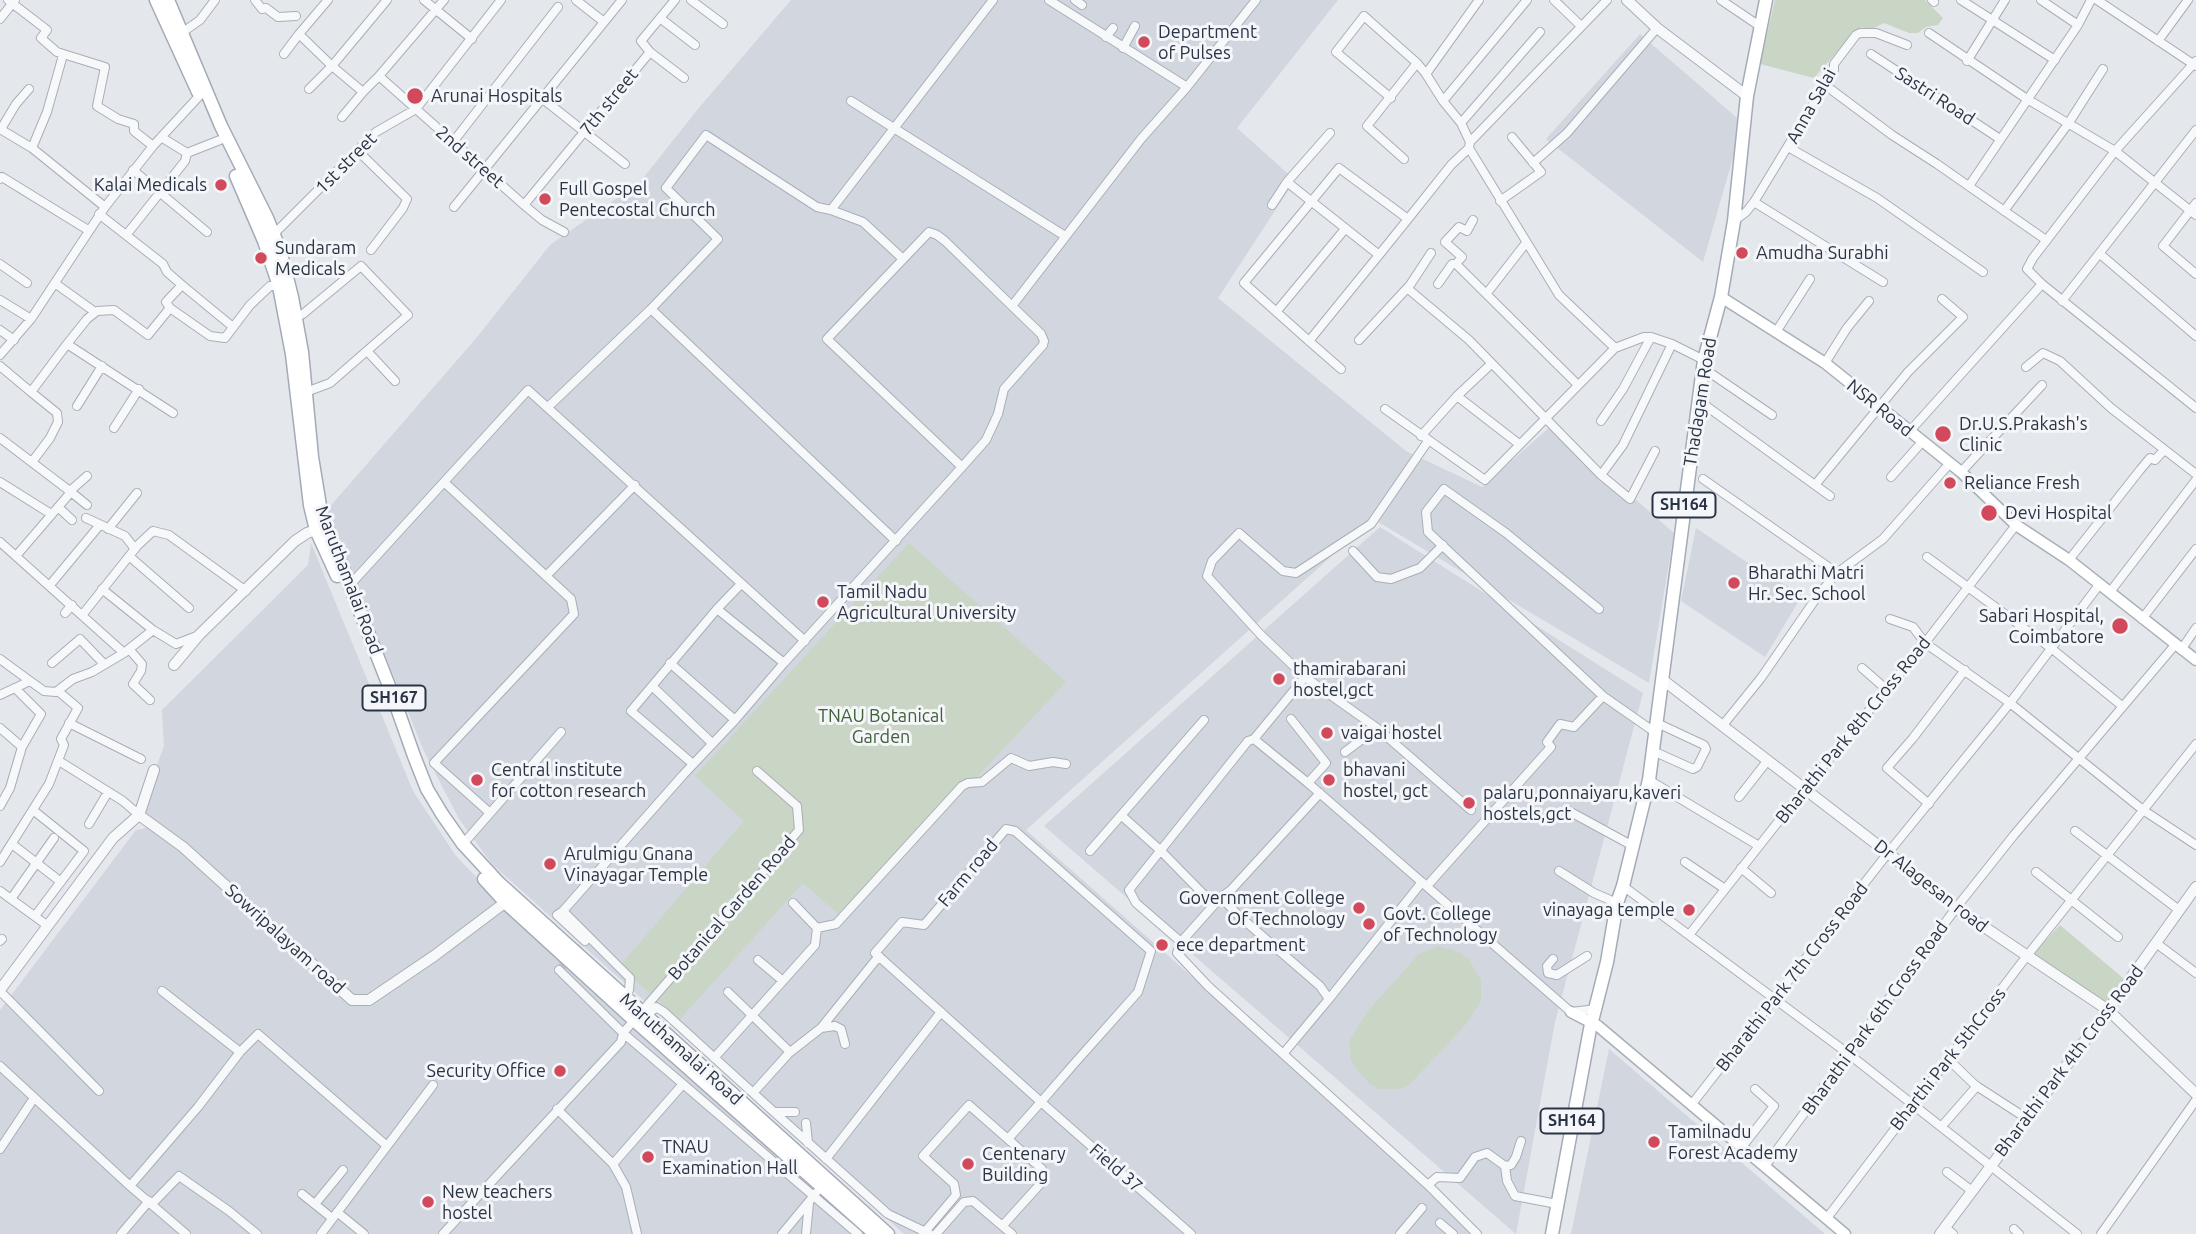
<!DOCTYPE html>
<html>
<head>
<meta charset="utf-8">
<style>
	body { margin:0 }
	canvas { display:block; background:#e4e7ec }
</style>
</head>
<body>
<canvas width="2196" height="1234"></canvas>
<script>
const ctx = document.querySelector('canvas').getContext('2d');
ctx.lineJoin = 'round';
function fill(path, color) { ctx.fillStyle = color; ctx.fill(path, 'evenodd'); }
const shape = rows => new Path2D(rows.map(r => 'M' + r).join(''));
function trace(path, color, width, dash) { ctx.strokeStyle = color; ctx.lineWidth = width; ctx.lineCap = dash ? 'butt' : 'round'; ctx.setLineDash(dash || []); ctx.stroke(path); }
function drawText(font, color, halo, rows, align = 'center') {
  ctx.font = font + ' Ubuntu,sans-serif'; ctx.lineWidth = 6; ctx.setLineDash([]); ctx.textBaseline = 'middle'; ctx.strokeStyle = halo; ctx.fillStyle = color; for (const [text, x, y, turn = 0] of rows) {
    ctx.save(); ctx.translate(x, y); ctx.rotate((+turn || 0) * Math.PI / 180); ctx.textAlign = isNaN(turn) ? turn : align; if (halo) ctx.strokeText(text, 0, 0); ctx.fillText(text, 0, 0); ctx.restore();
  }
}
fill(shape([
	[791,0,1338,0,1237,128,1295,180,1218,298,1406,451,1482,487,1551,426,1674,533,1649,683,1373,519,1026,830,1483,1234,904,1234,492,864,459,819,423,749,327,510,478,336,550,245,640,182,698,109],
	[1640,34,1743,123,1703,262,1546,139],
	[1380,527,1643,693,1555,1022,1516,1234,1044,826],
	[1696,528,1763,573,1803,594,1765,657,1681,601],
	[311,543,413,791,456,856,513,915,870,1234,0,1234,0,1010,136,830,151,827,143,804,164,746,162,710,308,565],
	[1609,1049,1825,1234,1571,1234]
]), '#d2d6de');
fill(shape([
	[1775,0,1925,0,1943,18,1938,25,1926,27,1918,33,1909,33,1884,23,1870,30,1862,27,1851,36,1814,78,1760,64],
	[909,543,1066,682,844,919,803,883,680,1019,619,967,744,821,695,776],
	[2060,925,2123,978,2107,1006,2031,956],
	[1438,946,1459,952,1469,960,1481,980,1481,1001,1466,1024,1411,1083,1401,1089,1379,1089,1370,1084,1356,1069,1351,1060,1349,1041,1368,1011,1419,954]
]), '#c9d6c5');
trace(shape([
	[559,970,585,941]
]), '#bfc3cb', 8, [8, 4]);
const minor = shape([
	[8,0,47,30,41,38,57,52,105,67,97,106,118,119,134,124,134,131,153,146],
	[255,0,262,9,266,8,278,17,296,16],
	[424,0,472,39],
	[444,0,379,76,524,205,542,220,564,232],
	[576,0,604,22],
	[691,0,723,24],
	[1075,0,1082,5],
	[1479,0,1426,74,1443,101,1461,123,1470,142,1469,148,1559,295,1615,348,1644,337,1651,337,1672,344,1704,360],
	[1554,0,1581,26],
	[1721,0,1761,27],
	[1932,0,1934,2],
	[1961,0,2055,60],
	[2041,0,2078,25],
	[2097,0,2196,66],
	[660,18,695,45],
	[0,19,15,0],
	[183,32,200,20,215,0],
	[1929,33,2027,99,2115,151,2196,215],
	[299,34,328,0],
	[1106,37,1113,28],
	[2158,41,2188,0],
	[1123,48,1135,26],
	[650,52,684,78],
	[284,54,299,34,332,66,309,89],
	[1871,54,2000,139],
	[1967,61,2005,0],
	[2196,61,2115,151,2033,258,2027,269,2042,284,2196,408],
	[379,76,363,92,332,66,387,0],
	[1825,85,1892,135,1937,164,2046,240],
	[1187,87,1256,0],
	[1391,98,1336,52,1364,16,1417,63],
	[543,99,625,164],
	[851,101,1065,236],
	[1443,101,1527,0],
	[342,117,363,92],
	[1461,123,1540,32],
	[0,129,32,148,105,207,153,146,202,93],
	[1,129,16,104,29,89],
	[161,137,187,153],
	[453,142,558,7],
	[1470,142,1607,0],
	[1788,147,1877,198,1983,272],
	[32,148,47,112,63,55],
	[358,151,407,199,403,208,371,250],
	[1404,159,1367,126,1417,63,1426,74],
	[1533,163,1567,133,1657,28],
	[133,170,207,232],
	[0,179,2,177,88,230],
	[1287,182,1379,255],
	[1969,186,2078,25,2091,0],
	[1500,201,1541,172,1512,137],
	[1754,202,1883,282],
	[2196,203,2163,246,2196,274],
	[524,205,650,52,641,41,675,0],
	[1272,205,1287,182,1330,133],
	[454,207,622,0],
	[831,210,993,0],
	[2004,211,2068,124,2103,69],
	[99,214,163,264,167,272,182,285,233,327],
	[1408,219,1339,168,1244,283,1309,341,1379,255,1408,219,1451,165,1469,148],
	[1734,221,1746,212,1754,202,1834,70,1834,64,1856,35,1860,33,1876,33,1907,45],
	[127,234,185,161,187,153,220,140],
	[271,237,376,132,416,109,501,0],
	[2100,254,2196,336],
	[0,264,27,283],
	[1456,264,1462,257,1445,242,1459,227,1467,231,1473,220],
	[56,284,95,312],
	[1438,284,1452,264,1456,264,1577,384],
	[1407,288,1469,340,1601,475,1623,445,1672,344],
	[1487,293,1526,243],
	[0,300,31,319],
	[2062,301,2196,130],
	[1012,306,1141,139,1187,87,1049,0],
	[170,308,210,336,225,338,250,305,270,286,279,286],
	[651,309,718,239,666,188,706,135,817,207,831,210,863,222,903,259],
	[1277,311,1345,229],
	[295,318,303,314,361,266,408,315,330,383,306,392],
	[0,330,14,340],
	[1776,332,1810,279],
	[1359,340,1410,285,1431,253],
	[1309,341,1341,369],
	[67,344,87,319,97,311,114,310,148,335,170,308,166,302,182,285],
	[367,351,395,381],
	[0,355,31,319,105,207],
	[1825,363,1847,328,1869,301],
	[0,366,31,392,67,344,173,413],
	[2026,367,2043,353,2060,361,2111,408,2196,474],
	[1703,368,1772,415],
	[31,392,57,413,58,422,50,438,32,462],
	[1457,396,1490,365],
	[1698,400,1830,496],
	[77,406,102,366],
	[548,407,651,309,896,541],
	[1385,409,1485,480,1615,348],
	[1601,421,1623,389,1651,337],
	[114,428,139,389],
	[1909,432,2042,284],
	[1421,436,1457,396,1519,444],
	[0,438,71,492,16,556],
	[1428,441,1371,524,1296,573,1283,571,1239,533,1212,561,1207,576,1260,634,1305,677,1377,728,1471,810],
	[1961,472,2042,385],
	[1601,475,1630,499,1655,451],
	[1891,477,1922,442],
	[1703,479,1837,573,1883,539,1950,463],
	[0,482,51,514],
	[445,483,571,599,574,614,434,763,490,813],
	[1815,485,1908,372,1963,317,1942,299],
	[70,491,87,476],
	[71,492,87,505],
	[58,507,72,520],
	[86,518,125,536,135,549],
	[108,529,137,493],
	[0,542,124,653,153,630,176,644,197,636],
	[1353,551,1377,577,1391,579,1420,568,1443,545],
	[129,556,189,608],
	[1927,557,2051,648,2122,706],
	[2069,560,2140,470,2150,458,2155,460,2164,450],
	[546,576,635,485],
	[50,585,99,526],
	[349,586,528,390,805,641],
	[102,589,153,630],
	[2110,592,2196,480],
	[717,609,784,663],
	[1599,609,1506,533,1444,489,1426,512,1428,532,1603,696,1656,733],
	[65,613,72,605],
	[83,614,138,545,153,531,169,535,246,591],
	[1890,619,1913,627,1925,643,2010,703,2143,810,2196,845],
	[2142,619,2196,549],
	[129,649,142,664,141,671,133,684,150,700],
	[2181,650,2196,628],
	[0,659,30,681],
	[52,663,80,639,104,664],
	[670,663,735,720],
	[1862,668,1886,689],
	[652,686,712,743],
	[15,688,41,714,22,747],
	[0,695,30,681,44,691,56,692,73,679,92,672,124,653],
	[1291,719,1326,763,1308,783],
	[69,723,141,759],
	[1723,725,1761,678,1819,594,1837,573],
	[0,728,22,747,10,788,0,806],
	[1254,739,1305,677],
	[1653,751,1693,769,1697,767,1706,749,1704,745,1657,723],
	[1345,752,1377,728],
	[59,761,123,801,139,815],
	[693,764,631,711,717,609,741,584],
	[1649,780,1759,846],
	[1320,793,1231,890,1221,897,1238,915,1320,986,1329,999,1422,882],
	[1739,797,1768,760],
	[1929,804,1887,768,1913,738,1965,670],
	[33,810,84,851,35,916],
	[1567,810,1633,846],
	[1122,816,1160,850,1214,905],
	[89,824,108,792],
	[2075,831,2179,910],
	[12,844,61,882],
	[463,844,561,732],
	[1090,851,1204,720],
	[0,862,49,784,64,745,61,739,78,708,58,691],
	[1685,862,1725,889],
	[1741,868,1771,893],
	[1559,871,1594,893,1617,903],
	[2036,872,2118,937],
	[1427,886,1551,747,1547,742,1560,724,1574,727,1603,696],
	[1623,886,1850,1055,2077,1234],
	[0,891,48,926],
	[1221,897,1181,942,1177,953,1208,986,1428,1185,1477,1234],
	[11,899,54,838],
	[793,903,817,928],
	[563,911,630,978,629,990,623,997],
	[1689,935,1804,789,1925,643,2016,525],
	[0,941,2,939],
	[585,941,557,915,563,911,683,775,735,720,784,663,962,467,986,440,998,414,1004,389,1043,345,1044,341,1041,334,1012,306,945,241,937,235,929,232,827,339,962,467],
	[1181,942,1136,903,1129,890,1248,741,1254,739,1308,783,1571,1012,1597,1009],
	[2156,943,2196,973],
	[1553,959,1547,966,1548,973,1557,975,1587,956],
	[758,960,783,981],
	[559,970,623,1033,683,1084,613,1164],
	[0,991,99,1091],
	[162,991,240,1052,258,1034,387,1146],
	[728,992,790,1052],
	[646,1017,656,1007,664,1012,774,1112],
	[821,1028,835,1026,841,1029,845,1044],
	[1283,1054,1329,999],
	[714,1058,815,945,817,928,836,924,962,786,968,783,982,782,1011,758,1029,766,1053,762,1066,764],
	[1948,1059,1975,1085,2026,1118],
	[0,1066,130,1186,186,1234],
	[683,1084,858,1234],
	[753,1093,789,1053,821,1028,879,956],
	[1692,1104,1888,853,2010,703,2099,585],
	[557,1109,613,1164,626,1187,637,1234],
	[795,1112,774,1112,888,1214,930,1234],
	[806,1123,808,1143],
	[1942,1126,1977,1086],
	[1008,1139,1041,1102,1073,1065,1138,992,1151,951,1015,831,1006,829,924,925,902,922,875,953,1041,1102,1191,1234],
	[1521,1141,1516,1157,1511,1165,1505,1166,1507,1181,1515,1196,1557,1204],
	[1742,1147,1774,1106,1755,1089],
	[0,1149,34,1098],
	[826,1159,941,1012],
	[1765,1166,1956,908,2014,835,2175,645],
	[1947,1172,1972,1191],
	[1428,1185,1437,1177,1460,1178,1475,1157,1487,1153,1505,1166],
	[130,1186,198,1107,240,1052],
	[302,1194,332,1218],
	[152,1204,179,1176,229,1211,257,1234],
	[315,1204,343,1170],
	[337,1212,364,1234],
	[1827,1218,2026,957,2196,744],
	[1440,1223,1453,1234],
	[1000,1224,1012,1234],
	[1945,1227,1953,1234],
	[2014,1229,2019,1234],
	[121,1234,149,1201],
	[321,1234,433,1085],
	[443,1234,621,1042,623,1033,799,830,797,806,757,771],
	[782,1234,816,1193],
	[806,1234,809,1203],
	[923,1234,956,1195,954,1184,923,1156,969,1105,1042,1169,1044,1178,1042,1182,1005,1223,1000,1224,973,1201,964,1202,936,1234],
	[1400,1234,1422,1208],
	[2101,1234,2196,1100]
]);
const tertiary = shape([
	[1627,0,1657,28,1747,96],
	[174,665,199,635,295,541,307,533,316,530],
	[1663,680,1888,853,1956,908,2108,1010,2196,1094],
	[139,815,183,847,352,1000,369,1000,434,956,511,898],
	[0,990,113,838,139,815,154,770],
	[1940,1234,2108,1010,2196,887]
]);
const secondary = shape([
	[1721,297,1825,363,1961,472,2016,525,2069,560,2196,660],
	[1571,1012,1598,1026,1845,1234]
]);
const primary = shape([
	[156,0,198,92],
	[168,0,221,126,267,218,280,250,292,297,302,352,312,457,321,512,391,691,414,756,427,789,442,814,463,844,499,883,888,1234],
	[236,176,264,241,279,286,292,354,310,505,316,530,337,576],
	[484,879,506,903,634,1020,875,1234],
	[1552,1234,1590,1029,1607,962,1617,903,1623,886,1649,780,1704,360,1721,297,1734,221,1747,96,1766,0]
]);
trace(minor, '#a9aeb7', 10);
trace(tertiary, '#a9aeb7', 12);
trace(secondary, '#a9aeb7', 13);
trace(primary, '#a3abb8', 15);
trace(minor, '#f7f8fa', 8);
trace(tertiary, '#f7f8fa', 10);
trace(secondary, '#fff', 10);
trace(primary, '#fff', 12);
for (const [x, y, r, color] of [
	[1144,42,7,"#d1495b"],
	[415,96,9,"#d1495b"],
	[221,185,7,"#d1495b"],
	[545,199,7,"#d1495b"],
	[1742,253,7,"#d1495b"],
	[261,258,7,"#d1495b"],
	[1943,434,9,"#d1495b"],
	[1950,483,7,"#d1495b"],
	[1989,513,9,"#d1495b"],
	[1734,583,7,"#d1495b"],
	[823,602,7,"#d1495b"],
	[2120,626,9,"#d1495b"],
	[1279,679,7,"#d1495b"],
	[1327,733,7,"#d1495b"],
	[477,780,7,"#d1495b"],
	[1329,780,7,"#d1495b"],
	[1469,803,7,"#d1495b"],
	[550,864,7,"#d1495b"],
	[1359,908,7,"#d1495b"],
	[1689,910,7,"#d1495b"],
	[1369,924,7,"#d1495b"],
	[1162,945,7,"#d1495b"],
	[560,1071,7,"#d1495b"],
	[1654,1142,7,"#d1495b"],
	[648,1157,7,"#d1495b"],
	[968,1164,7,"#d1495b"],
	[428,1202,7,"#d1495b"]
]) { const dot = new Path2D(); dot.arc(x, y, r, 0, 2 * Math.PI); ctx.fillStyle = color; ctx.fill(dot); trace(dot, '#f4f6f9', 2.5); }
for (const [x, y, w] of [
	[1684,505,63],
	[394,698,63],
	[1572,1121,63]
]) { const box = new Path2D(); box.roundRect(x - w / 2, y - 12.5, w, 25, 5); ctx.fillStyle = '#f4f6f9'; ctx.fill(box); trace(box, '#2b3445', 2); }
drawText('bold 16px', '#2b3445', null, [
	["SH164",1684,505],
	["SH167",394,698],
	["SH164",1572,1121]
]);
drawText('18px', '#2b3445', '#f4f6f9', [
	["Department",1158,32],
	["of Pulses",1158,53],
	["Arunai Hospitals",431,96],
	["Kalai Medicals",207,185,"right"],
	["Full Gospel",559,189],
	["Pentecostal Church",559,210],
	["Sundaram",275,248],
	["Medicals",275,269],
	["Amudha Surabhi",1756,253],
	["Dr.U.S.Prakash's",1959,424],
	["Clinic",1959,445],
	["Reliance Fresh",1964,483],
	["Devi Hospital",2005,513],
	["Bharathi Matri",1748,573],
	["Hr. Sec. School",1748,594],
	["Tamil Nadu",837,592],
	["Agricultural University",837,613],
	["Sabari Hospital,",2104,616,"right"],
	["Coimbatore",2104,637,"right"],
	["thamirabarani",1293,669],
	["hostel,gct",1293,690],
	["vaigai hostel",1341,733],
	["Central institute",491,770],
	["for cotton research",491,791],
	["bhavani",1343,770],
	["hostel, gct",1343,791],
	["palaru,ponnaiyaru,kaveri",1483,793],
	["hostels,gct",1483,814],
	["Arulmigu Gnana",564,854],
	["Vinayagar Temple",564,875],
	["Government College",1345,898,"right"],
	["Of Technology",1345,919,"right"],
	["vinayaga temple",1675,910,"right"],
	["Govt. College",1383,914],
	["of Technology",1383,935],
	["ece department",1176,945],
	["Security Office",546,1071,"right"],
	["Tamilnadu",1668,1132],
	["Forest Academy",1668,1153],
	["TNAU",662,1147],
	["Examination Hall",662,1168],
	["Centenary",982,1154],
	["Building",982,1175],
	["New teachers",442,1192],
	["hostel",442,1213]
], 'left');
drawText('18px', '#2b3445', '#f4f6f9', [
	["Sastri Road",1935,96,33],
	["7th street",609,102,-51],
	["Anna Salai",1811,106,-61],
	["2nd street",470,157,41],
	["1st street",346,163,-45],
	["Thadagam Road",1700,402,-81],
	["NSR Road",1880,408,39],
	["Maruthamalai Road",349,580,69],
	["Bharathi Park 8th Cross Road",1853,730,-51],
	["Farm road",968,873,-50],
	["Dr Alagesan road",1931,886,38],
	["Botanical Garden Road",732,908,-49],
	["Sowripalayam road",285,939,42],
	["Bharathi Park 7th Cross Road",1792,977,-52],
	["Bharathi Park 6th Cross Road",1875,1018,-54],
	["Maruthamalai Road",681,1049,42],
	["Bharthi Park 5thCross",1948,1059,-52],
	["Bharathi Park 4th Cross Road",2069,1061,-53],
	["Field 37",1116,1168,41]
]);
drawText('18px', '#3f6138', '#f4f6f9', [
	["TNAU Botanical",881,716],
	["Garden",881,737]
]);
</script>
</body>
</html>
